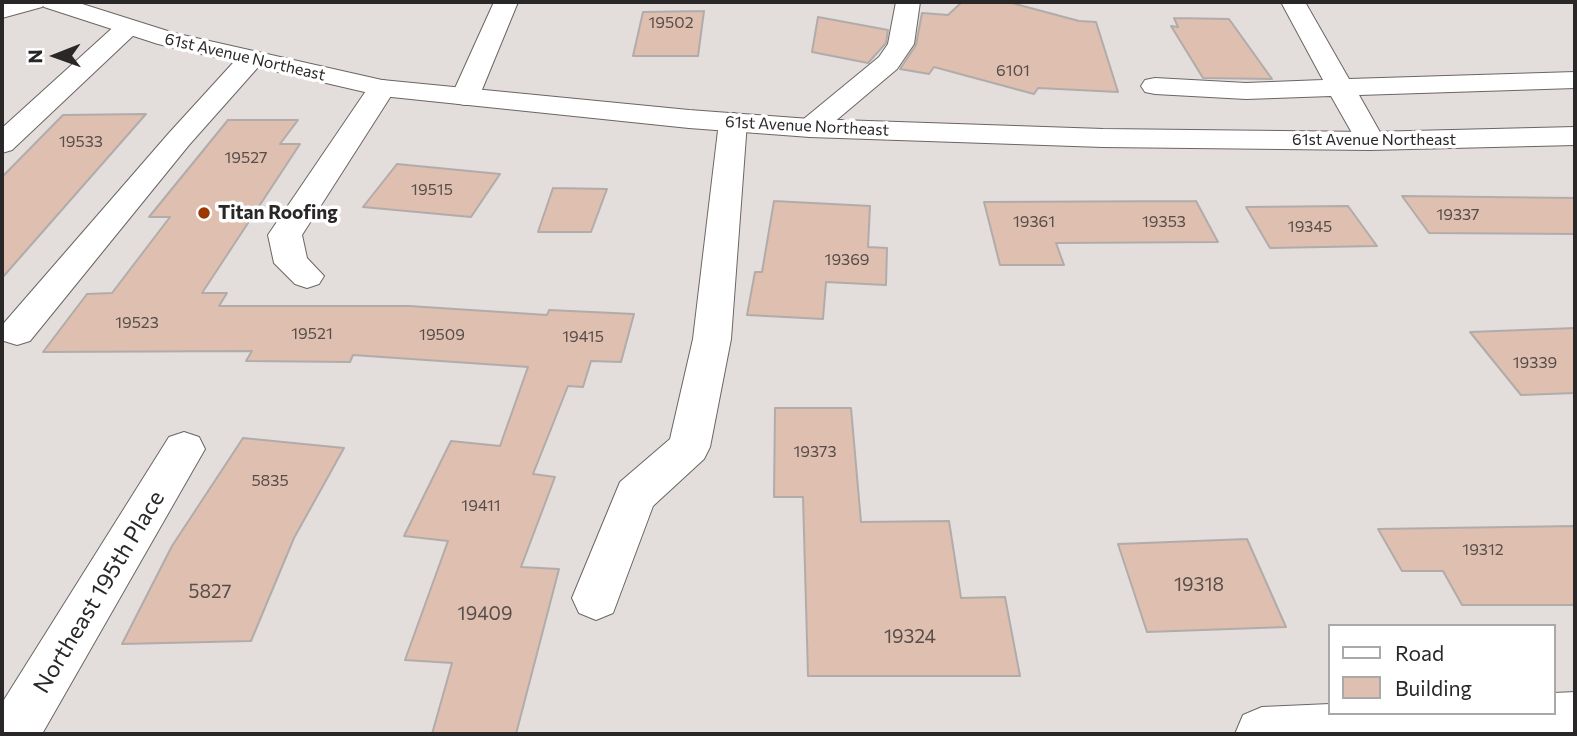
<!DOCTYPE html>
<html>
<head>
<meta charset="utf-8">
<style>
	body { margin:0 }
	#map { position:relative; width:1577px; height:736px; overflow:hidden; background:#e3dddb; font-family:Commissioner,sans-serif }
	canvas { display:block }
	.frame { position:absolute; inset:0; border:4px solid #292727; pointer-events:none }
	.legend { position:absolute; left:1328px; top:624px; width:228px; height:91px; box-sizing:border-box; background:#fff; border:2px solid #a9a9a9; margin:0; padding:9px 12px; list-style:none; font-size:21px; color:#292727 }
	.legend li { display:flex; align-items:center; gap:14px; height:35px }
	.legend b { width:35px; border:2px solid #a9a9a9 }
	.north { position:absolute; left:21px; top:21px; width:70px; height:70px; -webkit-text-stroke:5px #fff; paint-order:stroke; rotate:269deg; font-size:19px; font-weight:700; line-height:28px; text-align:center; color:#292727 }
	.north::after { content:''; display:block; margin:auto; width:24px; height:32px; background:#292727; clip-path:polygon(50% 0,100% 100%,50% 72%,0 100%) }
</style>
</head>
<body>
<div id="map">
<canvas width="1577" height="736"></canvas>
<div class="frame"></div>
<ul class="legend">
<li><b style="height:9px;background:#fff"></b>Road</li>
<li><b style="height:19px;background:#debfb0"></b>Building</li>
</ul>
<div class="north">N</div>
</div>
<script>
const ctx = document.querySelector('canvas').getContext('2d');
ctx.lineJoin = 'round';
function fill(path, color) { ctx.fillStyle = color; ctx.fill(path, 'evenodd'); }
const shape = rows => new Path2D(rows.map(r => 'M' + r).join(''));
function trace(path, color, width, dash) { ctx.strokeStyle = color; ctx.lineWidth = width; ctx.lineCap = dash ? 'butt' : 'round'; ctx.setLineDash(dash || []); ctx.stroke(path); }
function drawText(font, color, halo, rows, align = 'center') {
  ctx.font = font + ' Commissioner,sans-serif'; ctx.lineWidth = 7; ctx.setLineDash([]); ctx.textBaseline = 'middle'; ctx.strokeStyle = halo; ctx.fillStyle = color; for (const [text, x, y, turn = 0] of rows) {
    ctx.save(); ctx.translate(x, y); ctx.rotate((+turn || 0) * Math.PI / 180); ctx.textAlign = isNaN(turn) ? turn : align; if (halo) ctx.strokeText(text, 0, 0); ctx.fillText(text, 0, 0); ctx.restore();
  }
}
const building = shape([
	[962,2,1008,2,1079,21,1096,22,1118,92,1038,88,1034,94,934,67,929,74,900,69,916,45,922,13,948,15,962,2],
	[704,11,698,56,633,56,643,12,704,11],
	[818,17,888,30,886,43,868,63,812,52,818,17],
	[1174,18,1229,19,1272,79,1203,78,1171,26,1178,27,1174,18],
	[146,114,2,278,2,177,63,115,146,114],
	[228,120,298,120,280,144,300,144,202,293,227,293,219,306,409,306,547,315,549,310,634,314,621,362,591,361,583,387,568,386,533,474,555,477,521,567,559,569,516,734,432,734,452,663,405,660,448,541,404,536,451,441,500,446,528,367,353,355,350,362,246,361,252,351,43,352,87,294,112,293,170,217,149,217,228,120],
	[397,164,500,174,471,217,363,207,397,164],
	[553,188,607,189,591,232,538,232,553,188],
	[1402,196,1575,198,1575,234,1429,233,1402,196],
	[774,201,870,206,868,247,887,248,886,285,826,282,823,319,747,315,755,272,762,272,774,201],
	[1196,201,1218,242,1056,243,1064,265,1000,265,984,202,1196,201],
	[1348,206,1377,246,1270,248,1246,207,1348,206],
	[1575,328,1575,393,1521,395,1470,332,1575,328],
	[775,408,851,408,861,522,949,521,961,598,1005,597,1020,676,808,676,803,497,774,497,775,408],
	[243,438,344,448,294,538,251,641,122,644,172,546,243,438],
	[1575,526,1575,605,1462,605,1443,571,1402,571,1378,529,1575,526],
	[1247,539,1286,627,1147,632,1118,544,1247,539]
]);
fill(building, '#debfb0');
trace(building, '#b1acaa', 2);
const minor = shape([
	[8,2,46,2,42,7,2,18,2,4,8,2],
	[494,2,518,2,479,97,475,103,465,105,455,103,451,97,494,2],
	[896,2,920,2,914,44,897,69,820,134,810,137,800,134,796,128,800,122,879,57,888,44,896,2],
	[1281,2,1305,2,1349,79,1575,72,1575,88,1359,95,1385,141,1380,147,1370,150,1360,147,1331,96,1246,99,1155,94,1145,92,1141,86,1145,80,1155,78,1246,83,1323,80,1281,2],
	[128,20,137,22,140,27,137,32,12,150,2,153,2,128,119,22,128,20],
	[251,51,260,53,264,59,260,65,189,145,30,341,17,345,4,341,2,326,4,323,169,133,242,53,251,51],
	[382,80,392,82,396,88,302,235,307,258,324,276,319,284,307,288,295,284,274,263,268,235,372,82,382,80],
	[733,113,743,116,747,122,731,339,710,447,704,459,653,506,613,613,596,620,579,613,572,598,620,482,670,439,693,339,719,122,723,116,733,113],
	[184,432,199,437,205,449,42,734,2,734,2,703,169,437,184,432],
	[1575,692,1575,734,1235,734,1243,715,1262,707,1330,704,1330,713,1554,713,1554,693,1575,692]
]);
const major = shape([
	[40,2,76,2,174,33,382,80,689,110,810,119,1103,129,1370,132,1575,127,1575,145,1370,150,1103,147,810,137,689,128,382,96,158,44,44,7,40,2]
]);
trace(minor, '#6b6664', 2);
trace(major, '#6b6664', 2);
fill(minor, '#fff');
fill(major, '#fff');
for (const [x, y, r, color] of [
	[204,213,7,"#9c3801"]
]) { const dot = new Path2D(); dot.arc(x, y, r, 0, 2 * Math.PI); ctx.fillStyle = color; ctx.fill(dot); trace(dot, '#fff', 2.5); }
drawText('16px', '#564d49', null, [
	["19502",671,23],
	["6101",1013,71],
	["19533",81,142],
	["19527",246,158],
	["19515",432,190],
	["19337",1458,215],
	["19361",1034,222],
	["19353",1164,222],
	["19345",1310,227],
	["19369",847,260],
	["19523",137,323],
	["19521",312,334],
	["19509",442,335],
	["19415",583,337],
	["19339",1535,363],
	["19373",815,452],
	["5835",270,481],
	["19411",481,506],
	["19312",1483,550]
]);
drawText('16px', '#292727', '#fff', [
	["61st Avenue Northeast",245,57,13],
	["61st Avenue Northeast",807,126,3],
	["61st Avenue Northeast",1374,140]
]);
drawText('bold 19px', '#292727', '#fff', [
	["Titan Roofing",218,213]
], 'left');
drawText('19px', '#564d49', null, [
	["19318",1199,585],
	["5827",210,592],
	["19409",485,614],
	["19324",910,637]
]);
drawText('23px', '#292727', '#fff', [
	["Northeast 195th Place",99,592,-59]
]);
</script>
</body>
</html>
